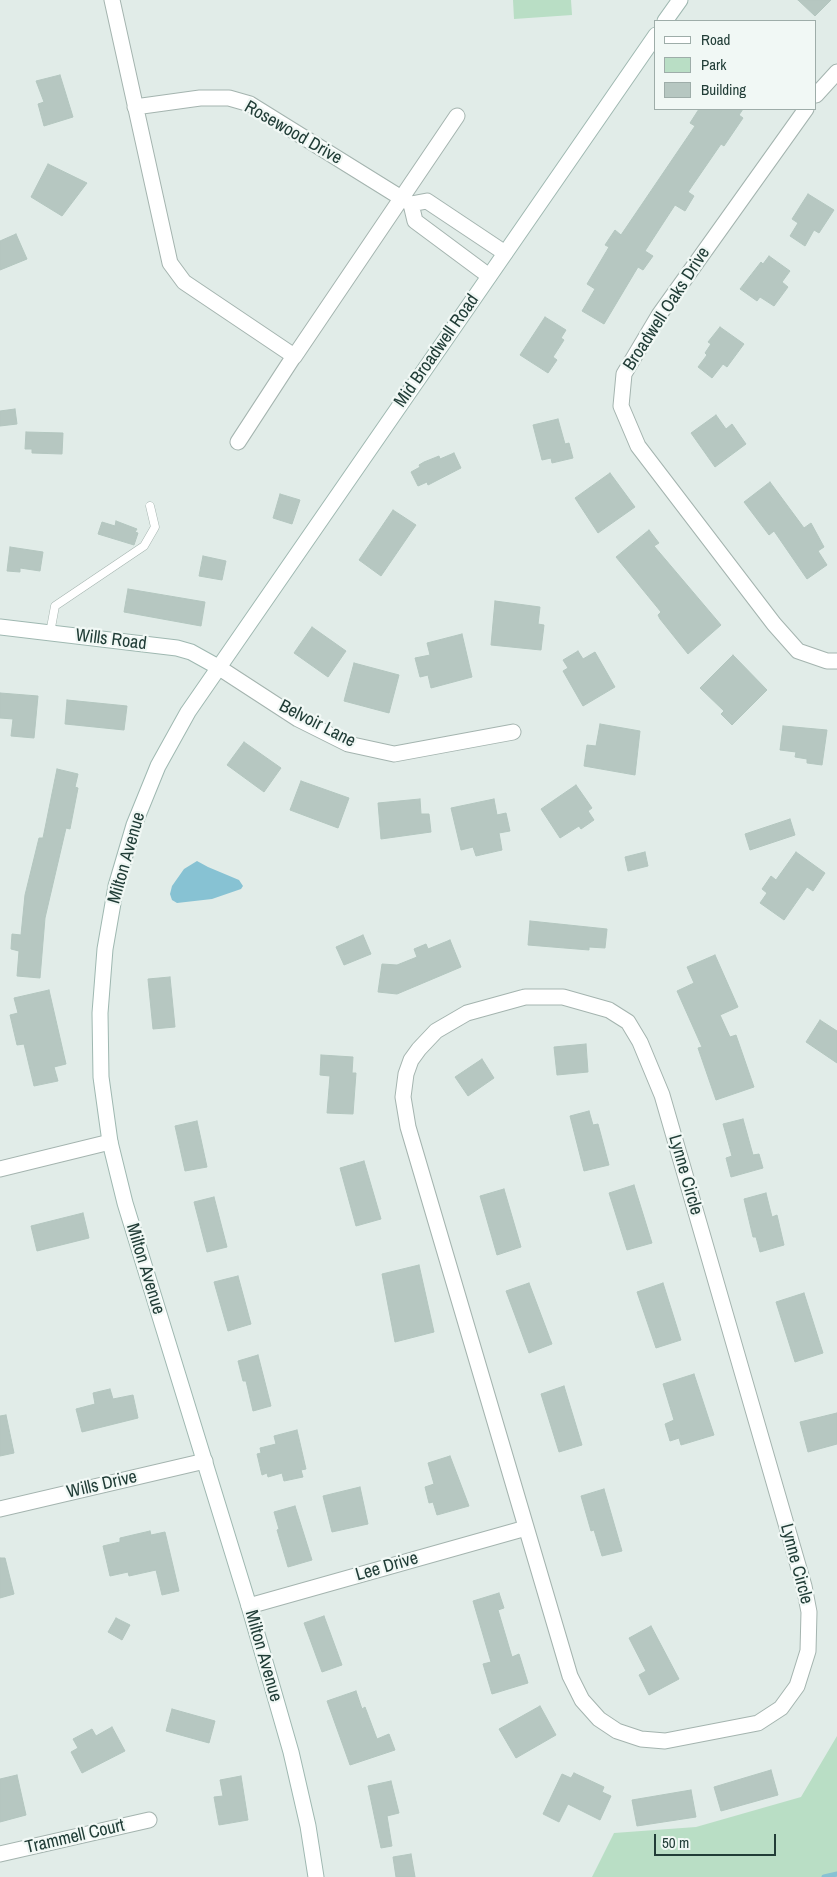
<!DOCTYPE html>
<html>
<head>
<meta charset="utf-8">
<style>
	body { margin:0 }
	#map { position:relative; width:837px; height:1877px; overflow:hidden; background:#e1ece8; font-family:"Archivo Narrow",sans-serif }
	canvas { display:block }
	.legend { position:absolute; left:654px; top:20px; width:162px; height:90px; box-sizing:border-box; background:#f1f8f5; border:1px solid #9eada9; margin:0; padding:6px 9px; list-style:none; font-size:15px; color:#213d37 }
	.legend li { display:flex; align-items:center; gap:10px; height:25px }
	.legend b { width:25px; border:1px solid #9eada9 }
	.scale { position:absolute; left:654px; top:1834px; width:122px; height:22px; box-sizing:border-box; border:2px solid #213d37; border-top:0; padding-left:6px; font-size:15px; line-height:18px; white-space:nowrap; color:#213d37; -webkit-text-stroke:4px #f1f8f5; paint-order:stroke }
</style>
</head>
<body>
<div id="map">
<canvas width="837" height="1877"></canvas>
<ul class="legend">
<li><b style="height:6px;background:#fff"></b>Road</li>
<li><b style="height:14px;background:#b9dec5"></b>Park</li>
<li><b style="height:14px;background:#b6c7c1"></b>Building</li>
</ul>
<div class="scale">50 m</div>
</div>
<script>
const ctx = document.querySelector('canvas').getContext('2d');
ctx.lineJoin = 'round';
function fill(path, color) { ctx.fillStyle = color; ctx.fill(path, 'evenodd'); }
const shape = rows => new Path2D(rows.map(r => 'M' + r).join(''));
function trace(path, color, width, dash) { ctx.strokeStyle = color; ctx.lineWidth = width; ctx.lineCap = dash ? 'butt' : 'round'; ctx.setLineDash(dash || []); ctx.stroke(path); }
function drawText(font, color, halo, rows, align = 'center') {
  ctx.font = font + ' "Archivo Narrow",sans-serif'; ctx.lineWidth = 4.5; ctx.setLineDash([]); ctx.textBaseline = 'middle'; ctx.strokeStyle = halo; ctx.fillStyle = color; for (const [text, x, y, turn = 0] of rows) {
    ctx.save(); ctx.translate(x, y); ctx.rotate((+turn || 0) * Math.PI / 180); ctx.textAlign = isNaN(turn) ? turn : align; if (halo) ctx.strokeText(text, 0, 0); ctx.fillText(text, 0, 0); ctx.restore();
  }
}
fill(shape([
	[513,0,571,0,572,15,514,19],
	[837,1736,837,1877,592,1877,614,1833,696,1827,801,1797]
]), '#b9dec5');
fill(shape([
	[197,861,208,867,239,880,243,886,241,889,212,899,177,903,172,900,170,894,172,886,184,869]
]), '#87c2d3');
trace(shape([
	[824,1877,837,1874]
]), '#87c2d3', 5);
const building = shape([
	[798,0,831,0,815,16,798,0],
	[60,75,73,117,44,126,38,104,44,102,36,81,60,75],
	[699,109,743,109,739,115,743,118,724,146,721,144,688,192,694,196,685,211,675,205,645,251,653,256,643,270,638,267,604,324,582,311,595,289,587,284,609,247,605,245,615,230,621,235,695,126,690,123,699,109],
	[48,164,87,183,62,216,31,197,48,164],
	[808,194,834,210,819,233,814,230,805,246,790,236,798,223,792,219,808,194],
	[16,234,27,259,0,270,0,241,16,234],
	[769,256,790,271,782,282,788,287,774,306,760,297,757,301,740,289,761,262,763,264,769,256],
	[545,317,566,330,561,338,564,340,553,357,557,360,548,373,520,355,545,317],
	[720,327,744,344,727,367,723,364,712,378,698,367,707,355,705,353,711,344,708,342,720,327],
	[15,409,17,424,0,426,0,411,15,409],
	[716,415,726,429,732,424,746,444,715,467,691,433,716,415],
	[558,419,565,444,569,443,573,458,552,463,551,458,542,460,533,425,558,419],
	[26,432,63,433,62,454,32,453,32,449,25,449,26,432],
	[454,453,461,468,428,485,427,482,418,486,411,472,420,467,419,465,424,462,439,456,440,459,454,453],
	[610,473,635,507,598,533,575,498,610,473],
	[770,482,804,528,811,523,824,547,818,551,827,565,807,579,774,531,769,535,744,502,770,482],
	[280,494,300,500,292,524,273,518,280,494],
	[393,510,416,525,381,576,359,560,393,510],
	[116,521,137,529,135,532,138,533,134,545,98,534,102,522,115,526,116,521],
	[649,530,659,543,654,546,721,625,688,654,660,619,658,615,661,612,616,557,649,530],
	[10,547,43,552,40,571,20,568,20,572,7,571,10,547],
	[203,556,226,561,222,580,199,576,203,556],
	[128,589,205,602,201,626,124,612,128,589],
	[495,601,540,607,538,624,544,625,541,650,491,645,495,601],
	[312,627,346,651,328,677,294,653,312,627],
	[462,634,472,677,431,688,428,675,420,677,415,658,430,655,427,643,462,634],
	[578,651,583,659,595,652,615,687,583,706,563,671,568,668,563,660,578,651],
	[733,655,767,690,732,725,721,714,724,711,700,688,733,655],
	[354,663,399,675,389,713,344,701,354,663],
	[0,693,38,696,34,738,11,736,13,719,0,718,0,693],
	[67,700,127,706,124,730,65,724,67,700],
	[600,724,640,731,635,775,584,766,587,745,596,746,600,724],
	[783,726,827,730,822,765,807,763,807,759,795,757,796,752,780,750,783,726],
	[244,742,281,768,264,792,227,765,244,742],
	[57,769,78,774,75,787,78,788,70,829,66,828,45,918,40,978,17,976,19,951,11,949,12,934,21,935,25,895,39,838,43,838,57,769],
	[301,781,349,798,338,828,290,810,301,781],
	[576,785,592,808,588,811,594,820,581,829,579,826,560,838,541,809,576,785],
	[420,799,421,814,429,814,431,832,381,839,378,803,420,799],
	[494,799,497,815,506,813,510,831,499,833,502,850,476,856,473,847,461,850,451,808,494,799],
	[790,819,795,835,750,850,745,834,790,819],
	[645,852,648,866,628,871,625,857,645,852],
	[796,852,825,873,813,891,807,887,784,920,760,903,767,893,762,889,771,876,776,880,796,852],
	[530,921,607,929,605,948,589,947,589,950,528,945,530,921],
	[363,935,371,954,344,965,336,947,363,935],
	[450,940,461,967,397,994,378,992,382,964,397,965,417,957,414,949,426,944,428,949,450,940],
	[715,955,738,1007,720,1015,730,1037,736,1035,754,1087,716,1100,698,1048,702,1047,677,991,694,983,687,967,715,955],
	[170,977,175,1027,153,1029,148,979,170,977],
	[49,990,66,1064,54,1067,58,1081,34,1086,24,1044,17,1045,10,1015,18,1013,14,998,49,990],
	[820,1020,837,1031,837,1063,806,1042,820,1020],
	[586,1044,588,1072,557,1075,554,1047,586,1044],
	[321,1055,353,1057,352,1073,356,1073,353,1114,327,1113,330,1076,320,1075,321,1055],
	[482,1059,494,1078,468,1096,455,1077,482,1059],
	[589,1111,593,1125,598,1124,609,1165,584,1171,570,1116,589,1111],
	[743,1119,753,1155,759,1154,763,1168,731,1177,726,1158,732,1156,723,1124,743,1119],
	[197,1121,207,1167,185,1171,175,1126,197,1121],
	[364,1161,381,1219,356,1226,340,1168,364,1161],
	[634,1185,652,1243,627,1250,609,1193,634,1185],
	[504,1189,521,1247,497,1255,480,1196,504,1189],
	[766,1193,772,1217,777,1215,784,1245,760,1252,756,1237,753,1237,744,1199,766,1193],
	[214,1197,227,1247,207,1252,194,1202,214,1197],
	[83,1213,89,1238,37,1251,31,1226,83,1213],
	[419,1265,434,1332,395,1342,382,1274,419,1265],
	[238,1276,251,1324,228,1331,214,1282,238,1276],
	[529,1283,552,1344,529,1353,506,1291,529,1283],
	[663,1283,681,1340,656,1348,637,1292,663,1283],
	[804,1293,823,1353,795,1362,776,1302,804,1293],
	[258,1355,271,1406,253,1411,246,1381,243,1381,238,1361,258,1355],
	[694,1374,714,1435,681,1445,679,1438,670,1441,665,1424,674,1420,663,1384,694,1374],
	[564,1386,582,1445,559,1452,541,1394,564,1386],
	[110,1389,113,1399,133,1395,138,1418,82,1432,76,1409,95,1404,93,1393,110,1389],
	[837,1413,837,1444,808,1452,800,1422,837,1413],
	[6,1415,14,1453,0,1456,0,1416,6,1415],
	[297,1430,306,1469,301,1470,303,1477,284,1481,282,1473,268,1477,267,1473,262,1475,257,1454,261,1453,260,1448,276,1444,274,1436,297,1430],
	[450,1456,469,1506,437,1515,433,1502,429,1503,425,1487,434,1484,428,1463,450,1456],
	[360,1487,368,1524,332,1532,323,1496,360,1487],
	[604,1489,622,1551,602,1556,594,1530,591,1531,581,1496,604,1489],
	[295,1506,312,1560,288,1567,277,1530,279,1529,274,1512,295,1506],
	[150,1531,151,1535,165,1532,179,1591,162,1595,156,1570,129,1576,128,1572,110,1576,103,1546,120,1542,120,1538,150,1531],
	[0,1558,5,1558,14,1594,0,1598,0,1558],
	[499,1593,504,1608,498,1610,512,1657,519,1654,528,1683,492,1694,483,1664,491,1662,473,1601,499,1593],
	[324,1616,342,1665,322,1672,304,1623,324,1616],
	[116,1618,130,1625,122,1640,108,1632,116,1618],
	[651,1626,679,1679,649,1695,639,1675,646,1671,629,1638,651,1626],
	[356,1691,362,1709,365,1707,377,1739,389,1734,395,1750,350,1765,327,1701,356,1691],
	[540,1706,556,1735,516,1758,499,1729,540,1706],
	[172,1709,215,1721,209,1743,166,1731,172,1709],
	[112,1727,125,1751,82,1773,71,1752,78,1748,73,1739,92,1729,96,1736,112,1727],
	[771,1770,778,1795,721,1811,714,1787,771,1770],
	[574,1773,604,1787,602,1792,611,1796,600,1820,568,1804,559,1822,543,1814,562,1774,571,1778,574,1773],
	[17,1775,26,1815,0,1822,0,1779,17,1775],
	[241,1776,248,1820,219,1825,214,1797,223,1796,220,1780,241,1776],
	[391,1781,399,1813,387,1816,392,1846,381,1848,368,1786,391,1781],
	[691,1790,696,1817,637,1826,632,1800,691,1790],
	[411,1854,415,1877,396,1877,393,1857,411,1854]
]);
fill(building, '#b6c7c1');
trace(building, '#b3c6bf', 1);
const lane = shape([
	[50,633,55,606,144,546,155,527,150,506]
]);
const street = shape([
	[112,0,170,263,184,282,294,356,238,442],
	[816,95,837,72],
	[135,107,200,98,229,98,250,104,411,204],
	[806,109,659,315,624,374,621,406,638,446,774,624,798,651,827,661,837,661],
	[489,276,415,221,411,204,427,201,505,253],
	[294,357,457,116],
	[218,667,298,719,348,744,394,754,513,732],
	[525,997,563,997,609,1010,628,1022,640,1042,662,1095,804,1586,809,1612,808,1651,797,1686,781,1708,758,1723,665,1741,641,1739,617,1731,599,1719,582,1700,570,1676,408,1127,403,1097,406,1074,411,1060,419,1049,436,1031,467,1013,525,997],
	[0,1169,110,1142],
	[0,1509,205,1461],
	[249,1606,526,1528],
	[0,1854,149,1820]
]);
const secondary = shape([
	[665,21,680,0],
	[0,627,177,648,191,652,218,667],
	[316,1877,308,1826,291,1752,249,1606,125,1203,110,1142,101,1077,100,1013,105,949,116,886,134,825,158,766,188,712,656,35]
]);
trace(lane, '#a4b4af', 9);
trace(street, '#a4b4af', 17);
trace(secondary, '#9fb8b1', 17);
trace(lane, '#fff', 8);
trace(street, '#fff', 15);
trace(secondary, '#fff', 15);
drawText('18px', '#213d37', '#f1f8f5', [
	["Rosewood Drive",293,133,30],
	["Broadwell Oaks Drive",667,309,-57],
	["Mid Broadwell Road",437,351,-55],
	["Wills Road",111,640,7],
	["Belvoir Lane",317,724,27],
	["Milton Avenue",127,858,-74],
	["Lynne Circle",685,1175,74],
	["Milton Avenue",145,1269,73],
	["Wills Drive",102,1485,-13],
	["Lynne Circle",796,1564,75],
	["Lee Drive",387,1567,-16],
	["Milton Avenue",263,1656,74],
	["Trammell Court",75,1837,-13]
]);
</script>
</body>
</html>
